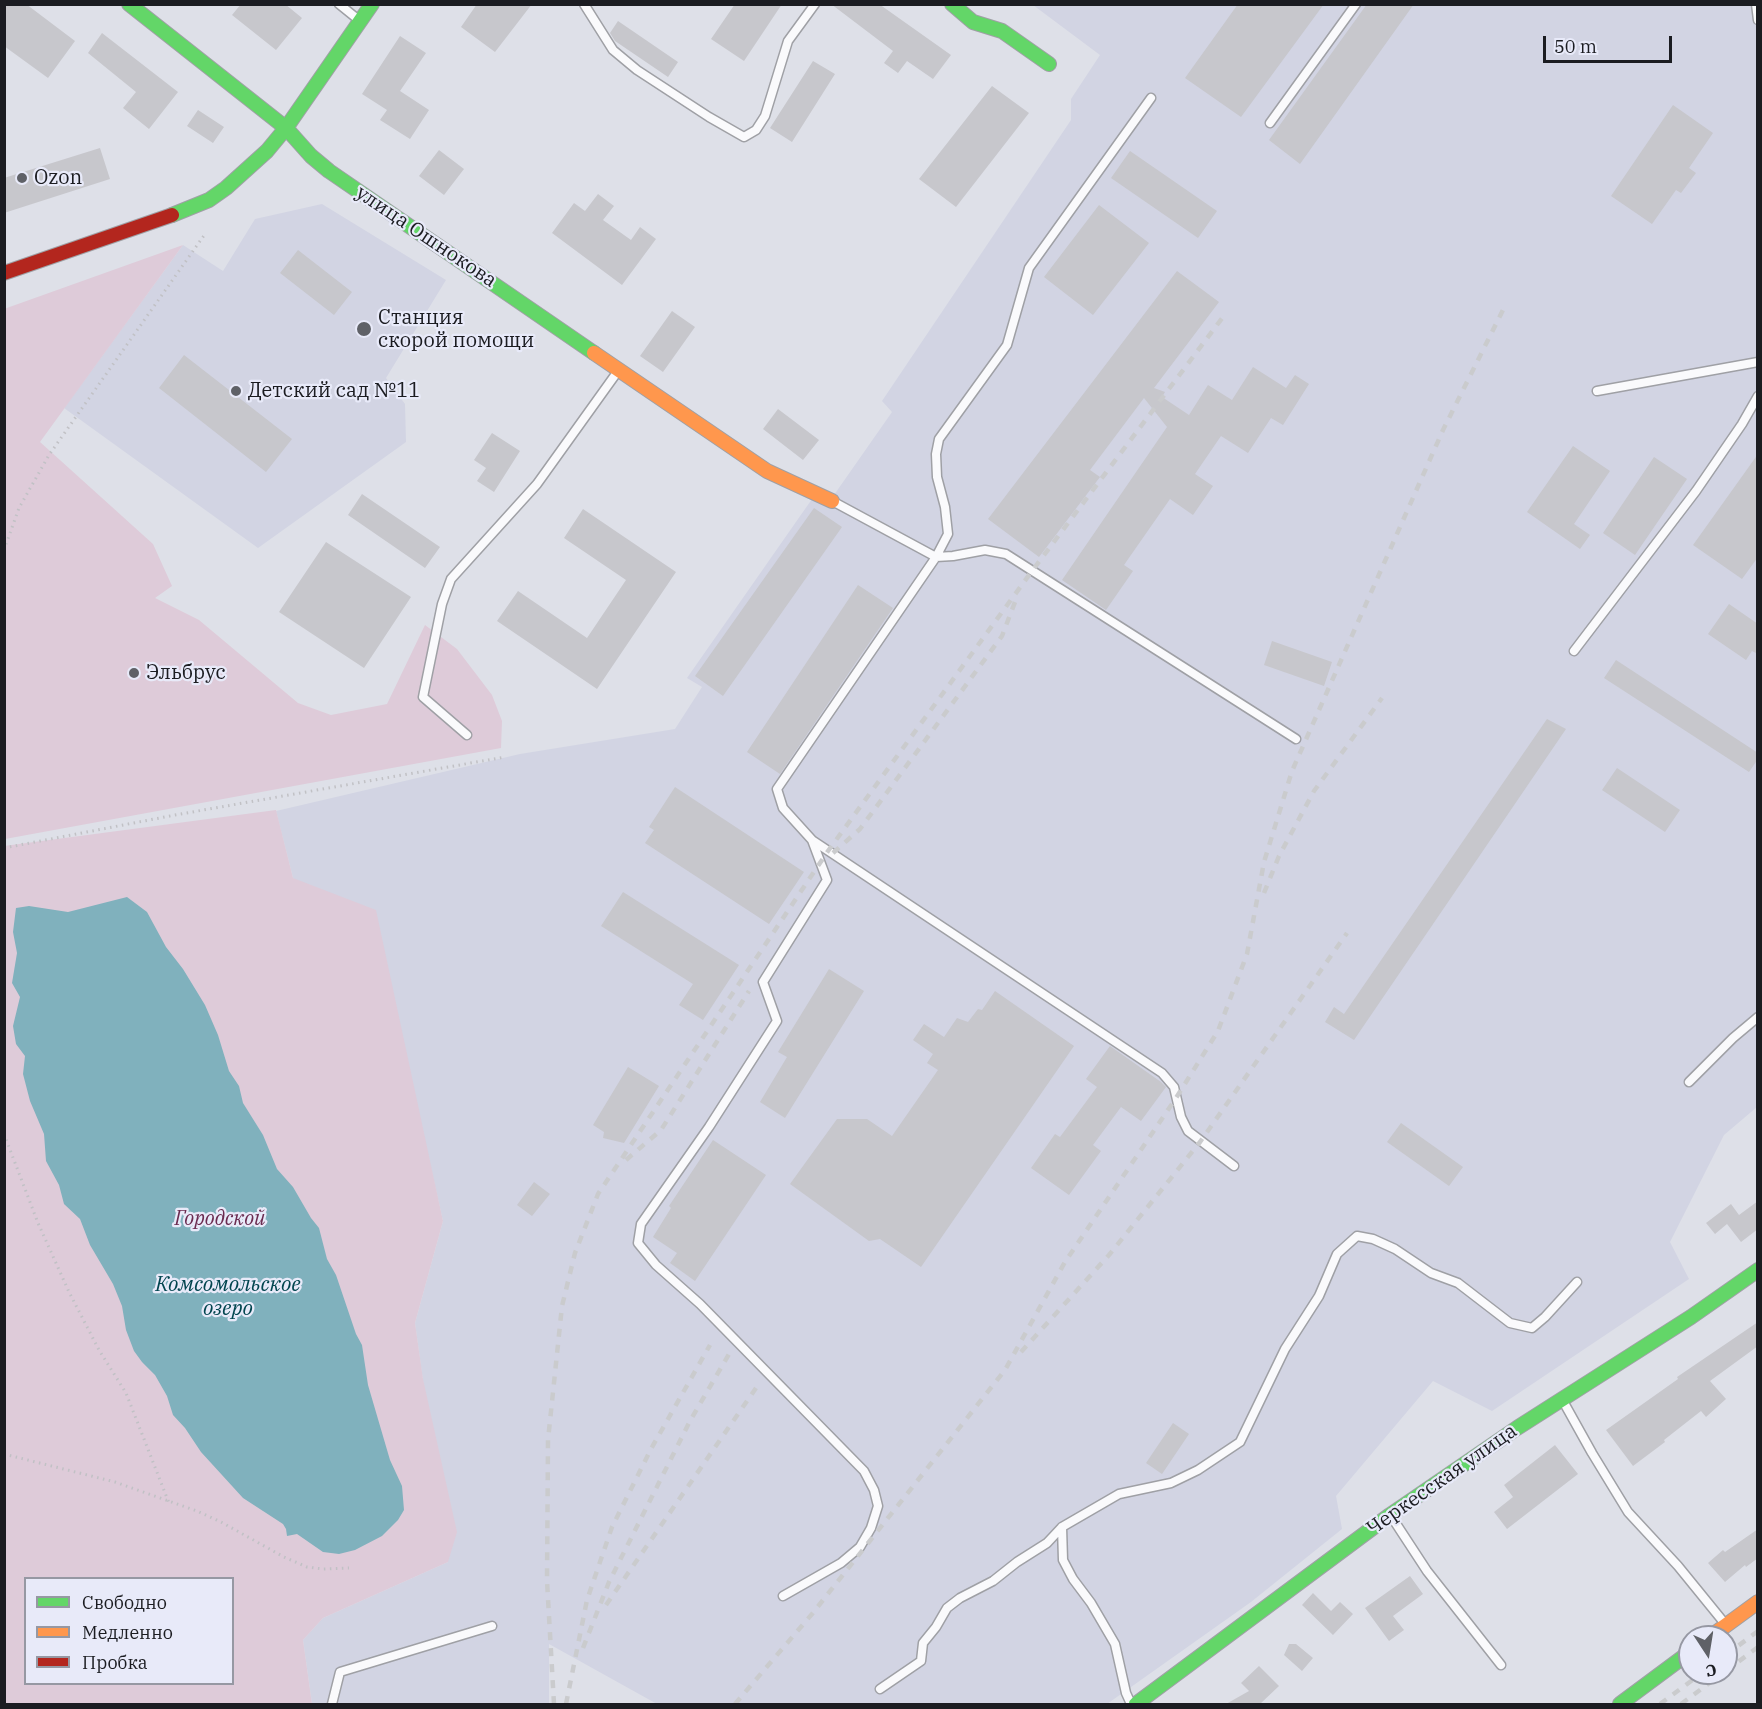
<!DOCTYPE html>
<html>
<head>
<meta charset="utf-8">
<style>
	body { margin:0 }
	#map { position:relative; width:1762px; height:1709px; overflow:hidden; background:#dee0e8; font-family:"IBM Plex Serif",serif }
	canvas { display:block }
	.frame { position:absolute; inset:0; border:6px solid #1b1c21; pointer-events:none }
	.legend { position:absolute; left:24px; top:1577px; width:210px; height:108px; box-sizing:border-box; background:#e8eaf9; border:2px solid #9698a3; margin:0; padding:8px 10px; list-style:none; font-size:18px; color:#1b1c21 }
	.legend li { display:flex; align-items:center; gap:12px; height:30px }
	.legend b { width:30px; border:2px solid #9698a3 }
	.north { position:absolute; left:1678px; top:1625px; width:60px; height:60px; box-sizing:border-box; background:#e8eaf9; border:2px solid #9698a3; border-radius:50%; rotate:168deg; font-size:16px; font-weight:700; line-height:24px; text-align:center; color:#1b1c21 }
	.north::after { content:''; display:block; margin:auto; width:21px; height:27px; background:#5f6167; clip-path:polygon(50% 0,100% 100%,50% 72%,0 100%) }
	.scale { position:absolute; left:1543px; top:36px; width:129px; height:27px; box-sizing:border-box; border:3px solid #1b1c21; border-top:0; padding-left:8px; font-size:18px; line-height:21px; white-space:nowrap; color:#1b1c21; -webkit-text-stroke:4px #e8eaf9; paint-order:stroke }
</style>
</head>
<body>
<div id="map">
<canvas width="1762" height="1709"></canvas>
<div class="frame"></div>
<ul class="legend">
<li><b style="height:8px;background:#63d668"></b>Свободно</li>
<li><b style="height:8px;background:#ff974d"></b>Медленно</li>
<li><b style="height:8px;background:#b3261e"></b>Пробка</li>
</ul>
<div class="north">С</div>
<div class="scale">50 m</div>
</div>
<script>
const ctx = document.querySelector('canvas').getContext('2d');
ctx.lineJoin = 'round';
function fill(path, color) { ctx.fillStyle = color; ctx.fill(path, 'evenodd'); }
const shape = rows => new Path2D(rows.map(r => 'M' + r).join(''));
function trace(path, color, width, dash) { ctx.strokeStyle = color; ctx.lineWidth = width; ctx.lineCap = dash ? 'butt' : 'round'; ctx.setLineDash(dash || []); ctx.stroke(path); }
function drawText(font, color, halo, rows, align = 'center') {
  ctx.font = font + ' "IBM Plex Serif",serif'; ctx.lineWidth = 4.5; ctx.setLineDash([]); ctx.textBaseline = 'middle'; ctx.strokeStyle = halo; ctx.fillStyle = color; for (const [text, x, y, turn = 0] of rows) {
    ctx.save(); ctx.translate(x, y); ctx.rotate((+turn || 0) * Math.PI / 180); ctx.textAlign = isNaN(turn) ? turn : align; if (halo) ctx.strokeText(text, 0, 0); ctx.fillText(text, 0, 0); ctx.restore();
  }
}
fill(shape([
	[1033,5,1757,5,1757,1107,1724,1135,1670,1242,1689,1279,1492,1411,1433,1381,1336,1496,1342,1529,1251,1602,1107,1704,657,1704,549,1644,549,1704,312,1704,303,1640,323,1618,448,1562,415,1323,443,1221,412,1084,293,878,276,811,520,754,675,729,702,687,687,678,812,499,827,505,892,412,882,401,1071,120,1071,99,1100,55],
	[322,204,446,280,386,378,405,404,406,442,258,548,64,408,183,245,223,271,255,219]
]), '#d2d4e3');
fill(shape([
	[183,245,40,442,153,544,172,586,155,598,199,620,298,703,331,715,387,704,425,625,457,649,492,695,502,721,501,748,5,839,4,309],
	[276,810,293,878,376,910,443,1221,415,1323,423,1379,457,1532,448,1562,323,1618,303,1640,312,1704,5,1704,4,846],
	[26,1578,232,1578,232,1684,26,1684]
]), '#decbd9');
fill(shape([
	[127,897,147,912,166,947,183,969,205,1005,218,1035,229,1071,239,1086,243,1103,263,1135,277,1169,293,1187,311,1218,319,1228,327,1259,336,1275,356,1334,362,1345,368,1385,390,1460,402,1486,404,1510,398,1520,382,1536,355,1550,339,1554,323,1552,297,1534,287,1536,286,1529,283,1524,243,1498,201,1452,185,1428,173,1415,167,1396,155,1375,142,1362,134,1351,126,1330,122,1306,113,1284,90,1245,80,1219,64,1204,59,1185,46,1161,44,1134,30,1101,23,1074,25,1056,16,1044,13,1026,20,997,12,983,17,953,13,932,16,908,29,906,68,912]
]), '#80b1bd');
fill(shape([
	[4,4,26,4,75,41,48,78,4,46],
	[241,4,285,4,302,18,276,50,232,15],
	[477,4,532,4,495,52,461,27],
	[735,4,782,4,744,61,711,39],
	[831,4,879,4,951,55,933,79,907,61,898,73,884,63,893,51],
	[1238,4,1324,4,1241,117,1185,78],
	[1367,4,1414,4,1300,164,1269,140],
	[618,21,678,62,668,77,615,41,610,33],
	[102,33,178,92,149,129,123,108,136,92,88,53],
	[400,36,426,53,400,91,429,110,410,139,380,120,387,110,362,94],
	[813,61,835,74,792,142,770,128],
	[992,86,1029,113,956,207,919,179],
	[1673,105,1713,133,1689,168,1696,173,1681,193,1676,190,1652,224,1611,196],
	[198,110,224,127,213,143,187,126],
	[100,148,110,179,4,213,4,178],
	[439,150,464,169,444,195,419,176],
	[1130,151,1217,211,1198,238,1111,178],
	[598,194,614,206,603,220,631,240,640,227,656,239,622,285,552,233,574,203,585,211],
	[1099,205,1149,243,1093,315,1044,277],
	[298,250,352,292,334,315,280,273],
	[1177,271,1219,302,1154,388,1165,392,1162,397,1189,415,1208,385,1232,400,1253,367,1286,388,1295,375,1309,384,1283,425,1271,418,1248,453,1221,436,1195,474,1213,486,1193,515,1170,499,1124,565,1133,571,1106,610,1062,580,1167,427,1144,398,1090,470,1100,477,1039,557,988,519],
	[672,311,695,327,663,372,640,356],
	[184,355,292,439,266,472,159,388],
	[778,409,819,440,803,460,763,429],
	[492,433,520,451,494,492,477,481,486,468,474,460],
	[1573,446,1610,471,1574,524,1590,535,1580,549,1527,512],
	[1758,454,1758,557,1742,579,1693,545],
	[1654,457,1687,479,1635,555,1603,533],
	[362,494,440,547,425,568,348,515],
	[814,508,842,527,723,696,695,676],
	[583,509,676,572,597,689,497,621,518,591,587,638,626,580,564,538],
	[326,542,411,597,364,668,279,612],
	[858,585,893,608,780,774,747,752],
	[1729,604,1758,624,1758,654,1752,651,1746,660,1708,634],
	[1272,641,1332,662,1324,686,1264,665],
	[1616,660,1758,753,1758,759,1749,772,1604,678],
	[1547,719,1566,729,1354,1040,1325,1022,1334,1007,1344,1014],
	[1617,768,1680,810,1665,832,1602,790],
	[675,787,804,872,769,924,645,843,654,830,649,827],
	[623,892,739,965,703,1020,679,1005,693,984,601,926],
	[829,969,864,991,785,1118,760,1102,787,1057,778,1052],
	[995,991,1074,1046,921,1267,880,1239,869,1241,790,1184,837,1119,867,1119,892,1136,938,1070,927,1063,933,1054,913,1040,924,1024,944,1037,957,1018,968,1022,978,1009,982,1010],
	[1110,1046,1161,1082,1166,1087,1141,1121,1121,1107,1093,1145,1101,1151,1069,1195,1031,1168,1055,1134,1060,1137,1097,1087,1086,1079],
	[628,1067,659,1086,624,1143,603,1138,604,1132,593,1125],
	[1401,1123,1463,1167,1449,1186,1387,1142],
	[713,1140,766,1175,695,1281,670,1263,677,1253,653,1237,671,1208,669,1206],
	[534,1182,550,1194,532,1216,517,1205],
	[1758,1201,1758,1229,1741,1242,1727,1224,1715,1234,1706,1223,1731,1204,1739,1215],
	[1758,1322,1758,1346,1710,1381,1726,1399,1706,1417,1701,1411,1664,1440,1665,1442,1633,1466,1606,1430,1678,1379,1677,1377],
	[1173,1423,1189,1434,1162,1474,1146,1463],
	[1555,1445,1578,1474,1507,1529,1494,1512,1513,1497,1504,1485],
	[1758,1529,1758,1558,1746,1567,1745,1565,1725,1582,1708,1563,1723,1550,1725,1552],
	[1410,1576,1423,1594,1393,1616,1404,1630,1389,1641,1365,1608],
	[1313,1593,1331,1611,1340,1602,1353,1614,1333,1635,1302,1605],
	[1289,1644,1296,1644,1313,1658,1302,1671,1284,1655],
	[1259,1666,1279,1686,1260,1704,1226,1704,1249,1691,1241,1683]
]), '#c7c7cc');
const lane = shape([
	[339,4,360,21],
	[584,4,613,50,637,70,709,117,744,137,756,130,765,116,788,41,815,4],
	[1756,4,1758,20],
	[1151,98,1029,268,1007,345,939,439,936,454,937,477,945,507,948,534,936,557,953,556,985,550,1006,554,1296,739],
	[1270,123,1356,4],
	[1597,391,1758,362],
	[1574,651,1696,491,1742,424,1758,396],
	[467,735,423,697,442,604,451,579,537,484,618,371],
	[812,840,1162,1073,1174,1087,1181,1117,1188,1131,1234,1166],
	[1689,1082,1733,1038,1758,1017],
	[1563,1401,1592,1453,1628,1512,1678,1566,1726,1625],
	[1391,1516,1427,1571,1501,1665],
	[1062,1527,1063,1560,1073,1579,1091,1603,1115,1644,1126,1693,1131,1704],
	[783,1596,841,1563,860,1547,871,1528,878,1506,874,1490,864,1471,700,1304,656,1265,638,1243,641,1224,709,1127,777,1021,763,982,827,880,812,840,783,808,777,789,936,557,834,502],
	[880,1689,921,1661,923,1643,936,1627,947,1608,960,1598,993,1581,1017,1562,1047,1543,1062,1527,1119,1494,1171,1483,1198,1470,1240,1442,1285,1349,1319,1296,1337,1254,1357,1236,1373,1239,1395,1249,1431,1273,1458,1283,1510,1323,1532,1328,1545,1317,1577,1282],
	[332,1704,340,1672,492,1626]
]);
const fast = shape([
	[129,4,286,128,311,156,329,171,594,353],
	[952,4,973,22,1002,31,1049,64],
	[172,215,209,200,226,188,267,151,286,128,372,4],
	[1136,1704,1390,1515,1517,1428,1691,1317,1758,1270],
	[1620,1704,1690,1652]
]);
const slow = shape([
	[594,353,767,471,832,501],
	[1710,1637,1758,1602]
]);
const jam = shape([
	[4,273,172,215]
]);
trace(lane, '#9fa0a5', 11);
trace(fast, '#9fa0a5', 16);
trace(slow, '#9fa0a5', 16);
trace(jam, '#9fa0a5', 16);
trace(shape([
	[4,550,19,508,49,455,205,234],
	[4,848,175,815,505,757],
	[4,1134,38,1223,69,1292,99,1350,126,1393,169,1503],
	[4,1454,115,1482,197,1511,221,1522,284,1557,307,1567,323,1569,349,1568]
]), '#c1c1c5', 3, [1.5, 4.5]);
trace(lane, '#fafafc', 8);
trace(fast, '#63d668', 14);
trace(slow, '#ff974d', 14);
trace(jam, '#b3261e', 14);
trace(shape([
	[833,853,860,829,1002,636,1015,602],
	[1264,893,1279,856,1314,791,1382,698],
	[626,1160,661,1130,749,991],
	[1021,1352,1109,1255,1200,1142,1347,933],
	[606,1605,756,1388],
	[583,1648,609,1582,690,1421,729,1354],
	[1726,1655,1758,1631],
	[1726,1671,1758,1647],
	[554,1704,547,1581,548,1440,562,1306,575,1253,598,1194,828,851,1032,571,1226,313],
	[566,1704,587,1600,612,1527,651,1449,710,1345],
	[735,1704,812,1614,1005,1370,1065,1262,1176,1098,1218,1031,1247,954,1264,862,1292,771,1443,430,1504,308],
	[1660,1704,1702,1673],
	[1681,1704,1723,1673]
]), '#cacbcd', 4.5, [8, 8]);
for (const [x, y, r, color] of [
	[22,178,6,"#5f6167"],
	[364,329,8,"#5f6167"],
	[236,391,6,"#5f6167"],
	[134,673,6,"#5f6167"]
]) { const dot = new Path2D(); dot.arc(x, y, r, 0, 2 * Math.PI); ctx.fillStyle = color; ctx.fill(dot); trace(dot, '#e8eaf9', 2); }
drawText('20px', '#1b1c21', '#e8eaf9', [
	["Ozon",34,178],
	["Станция",378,318],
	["скорой помощи",378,341],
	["Детский сад №11",248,391],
	["Эльбрус",146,673]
], 'left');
drawText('20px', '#1b1c21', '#e8eaf9', [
	["улица Ошнокова",426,237,34],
	["Черкесская улица",1442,1480,-35]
]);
drawText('italic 20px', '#6b2b50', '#e8eaf9', [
	["Городской",220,1219]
]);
drawText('italic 21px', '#02454f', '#e8eaf9', [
	["Комсомольское",228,1285],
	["озеро",228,1309]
]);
</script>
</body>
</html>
